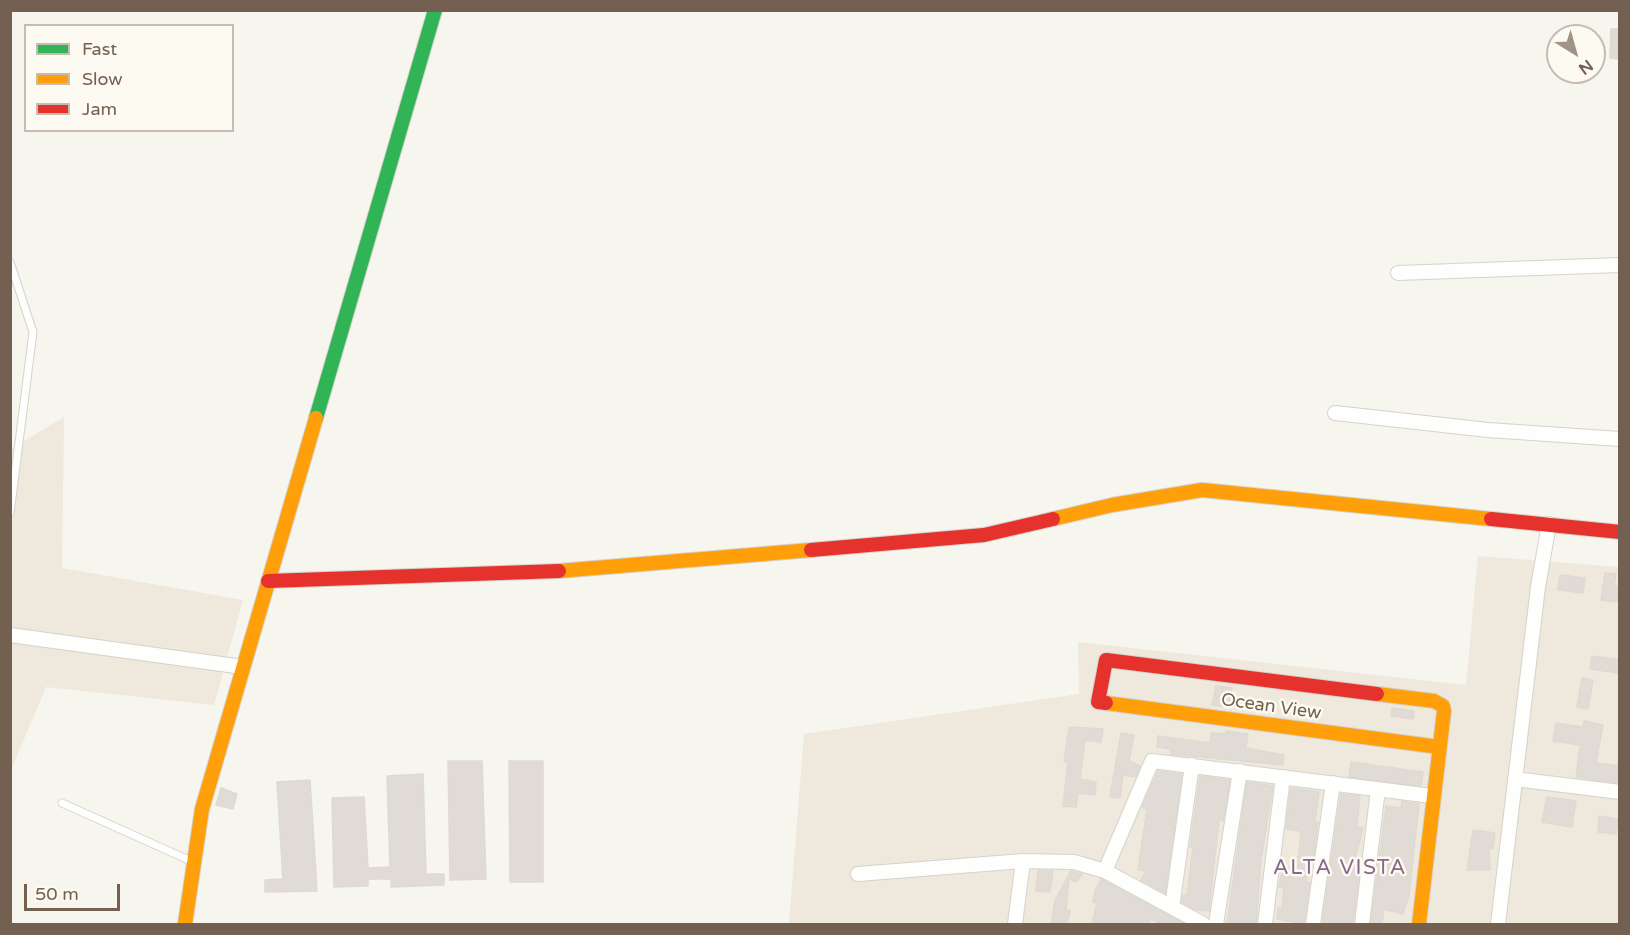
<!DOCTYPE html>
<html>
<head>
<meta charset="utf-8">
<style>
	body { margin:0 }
	#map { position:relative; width:1630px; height:935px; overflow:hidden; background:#f6f5ee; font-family:"Varela Round",sans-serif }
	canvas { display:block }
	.frame { position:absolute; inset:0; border:12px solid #736050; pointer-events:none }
	.legend { position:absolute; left:24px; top:24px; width:210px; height:108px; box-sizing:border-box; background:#fdfaf1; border:2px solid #c6bcb1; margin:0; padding:8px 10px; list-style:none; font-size:18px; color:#736050 }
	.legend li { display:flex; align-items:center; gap:12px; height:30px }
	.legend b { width:30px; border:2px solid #c6bcb1 }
	.north { position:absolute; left:1546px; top:24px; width:60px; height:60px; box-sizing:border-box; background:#fdfaf1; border:2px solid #c6bcb1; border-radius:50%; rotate:143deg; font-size:16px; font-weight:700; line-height:24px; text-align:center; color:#736050 }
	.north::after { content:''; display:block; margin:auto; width:21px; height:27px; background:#a19487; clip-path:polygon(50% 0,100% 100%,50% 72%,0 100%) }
	.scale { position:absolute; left:24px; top:884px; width:96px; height:27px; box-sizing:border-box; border:3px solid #736050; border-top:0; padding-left:8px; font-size:18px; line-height:21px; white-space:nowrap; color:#736050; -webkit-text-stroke:4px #fdfaf1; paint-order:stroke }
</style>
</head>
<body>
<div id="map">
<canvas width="1630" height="935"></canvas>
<div class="frame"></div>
<ul class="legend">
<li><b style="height:8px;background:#30b455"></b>Fast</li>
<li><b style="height:8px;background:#ff9f0a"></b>Slow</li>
<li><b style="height:8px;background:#e5322d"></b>Jam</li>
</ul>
<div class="north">N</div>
<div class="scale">50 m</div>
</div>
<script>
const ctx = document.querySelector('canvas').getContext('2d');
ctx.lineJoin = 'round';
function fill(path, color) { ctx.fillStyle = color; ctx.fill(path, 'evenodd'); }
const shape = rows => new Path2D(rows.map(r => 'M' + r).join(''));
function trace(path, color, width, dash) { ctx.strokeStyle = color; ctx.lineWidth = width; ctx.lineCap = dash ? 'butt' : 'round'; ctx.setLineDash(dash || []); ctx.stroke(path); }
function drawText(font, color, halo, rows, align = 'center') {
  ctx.font = font + ' "Varela Round",sans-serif'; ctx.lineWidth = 5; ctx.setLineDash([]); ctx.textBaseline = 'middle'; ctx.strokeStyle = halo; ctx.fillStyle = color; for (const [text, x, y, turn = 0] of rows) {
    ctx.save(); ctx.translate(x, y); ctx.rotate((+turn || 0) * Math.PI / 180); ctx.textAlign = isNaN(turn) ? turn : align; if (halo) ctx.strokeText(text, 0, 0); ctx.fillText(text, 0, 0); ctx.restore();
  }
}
fill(shape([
	[64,417,62,568,243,600,214,705,46,687,11,770,11,449],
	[1478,556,1619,567,1619,924,789,924,804,734,1079,694,1078,642,1466,685]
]), '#eee8dd');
const building = shape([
	[1611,29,1620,29,1620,59,1610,58,1611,29],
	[1605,573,1616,574,1614,586,1620,586,1620,602,1601,600,1605,573],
	[1560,575,1585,578,1583,593,1558,590,1560,575],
	[1592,656,1620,660,1620,673,1590,669,1592,656],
	[1582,678,1593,680,1588,709,1577,707,1582,678],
	[1216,686,1232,688,1229,707,1212,705,1216,686],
	[1392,708,1414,711,1413,719,1391,716,1392,708],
	[1584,721,1603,725,1596,763,1620,766,1620,783,1576,777,1580,745,1553,741,1556,723,1583,727,1584,721],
	[1069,727,1103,729,1101,742,1085,740,1080,779,1096,782,1095,795,1078,793,1076,807,1063,806,1068,762,1064,762,1069,727],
	[1226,731,1248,734,1246,748,1284,755,1283,765,1170,754,1170,749,1157,747,1158,736,1210,743,1211,733,1226,734,1226,731],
	[1121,733,1134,735,1129,761,1140,766,1136,777,1123,775,1120,798,1110,797,1121,733],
	[448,761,482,761,486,879,450,880,448,761],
	[509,761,543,761,543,882,510,882,509,761],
	[1351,762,1423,772,1421,786,1349,777,1351,762],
	[1158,771,1182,774,1165,893,1141,880,1146,871,1138,870,1147,809,1143,808,1143,805,1158,771],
	[423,774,426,874,444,874,444,885,391,887,391,879,368,879,368,886,334,887,332,798,364,797,368,868,390,867,387,776,423,774],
	[1200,776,1230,780,1223,821,1219,820,1209,911,1195,910,1182,902,1183,895,1187,895,1193,847,1190,847,1200,776],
	[310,780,317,891,265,892,265,880,283,879,277,782,310,780],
	[1247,782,1273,786,1261,860,1256,924,1227,924,1247,782],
	[221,788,237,794,233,809,216,805,221,788],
	[1291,788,1319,792,1315,821,1318,822,1313,863,1309,863,1306,882,1310,883,1304,924,1277,919,1278,908,1282,908,1284,888,1279,887,1283,866,1297,868,1300,843,1301,831,1286,829,1291,788],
	[1341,794,1360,796,1357,827,1363,828,1355,859,1361,860,1353,921,1351,924,1322,924,1341,794],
	[1547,797,1576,801,1572,827,1542,822,1547,797],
	[1402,801,1419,804,1409,895,1403,914,1384,909,1382,924,1371,923,1386,806,1401,808,1402,801],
	[1599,816,1618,819,1616,834,1598,832,1599,816],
	[1473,830,1495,833,1493,849,1489,848,1490,870,1467,870,1473,830],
	[1038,870,1053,871,1050,892,1036,891,1038,870],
	[1071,871,1082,874,1076,882,1069,878,1066,910,1070,911,1067,924,1051,924,1055,900,1071,871],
	[1101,879,1155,908,1185,924,1162,924,1150,918,1149,924,1092,924,1097,903,1093,902,1095,891,1101,879]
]);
fill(building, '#e0dbd4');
trace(building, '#dfdad1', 1.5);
const lane = shape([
	[10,262,33,332,10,513],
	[62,803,191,861]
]);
const street = shape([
	[1398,273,1620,265],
	[1335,413,1488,430,1620,439],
	[10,635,243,667],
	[1515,779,1620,792],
	[858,874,1023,861,1074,862,1105,871],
	[1172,907,1192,765],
	[1015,924,1023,861],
	[1203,924,1105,871,1152,761,1432,796],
	[1216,924,1240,771],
	[1265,924,1283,777],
	[1313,924,1333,783],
	[1362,924,1378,789],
	[1498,924,1538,587,1549,524]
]);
const fast = shape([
	[316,418,435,10]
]);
const slow = shape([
	[1053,519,1112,505,1202,490,1491,519],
	[559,571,811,550],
	[1377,694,1434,701,1443,706,1444,711,1419,924],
	[1106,703,1439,747],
	[185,924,202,809,316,418]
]);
const jam = shape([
	[1491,519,1620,532],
	[811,550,984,535,1053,519],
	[268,581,559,571],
	[1106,703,1098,702,1106,660,1377,694]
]);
trace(lane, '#d6d2cc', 9);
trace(street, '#d6d2cc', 16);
trace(fast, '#d6d2cc', 16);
trace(slow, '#d6d2cc', 16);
trace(jam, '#d6d2cc', 16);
trace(lane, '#fefefc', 7);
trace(street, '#fefefc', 14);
trace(fast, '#30b455', 14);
trace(slow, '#ff9f0a', 14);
trace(jam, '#e5322d', 14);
drawText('18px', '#736050', '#fdfaf1', [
	["Ocean View",1271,707,8]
]);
ctx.letterSpacing = '1.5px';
drawText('21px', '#86688e', '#fdfaf1', [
	["ALTA VISTA",1340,868]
]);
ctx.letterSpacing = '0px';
</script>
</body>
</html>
